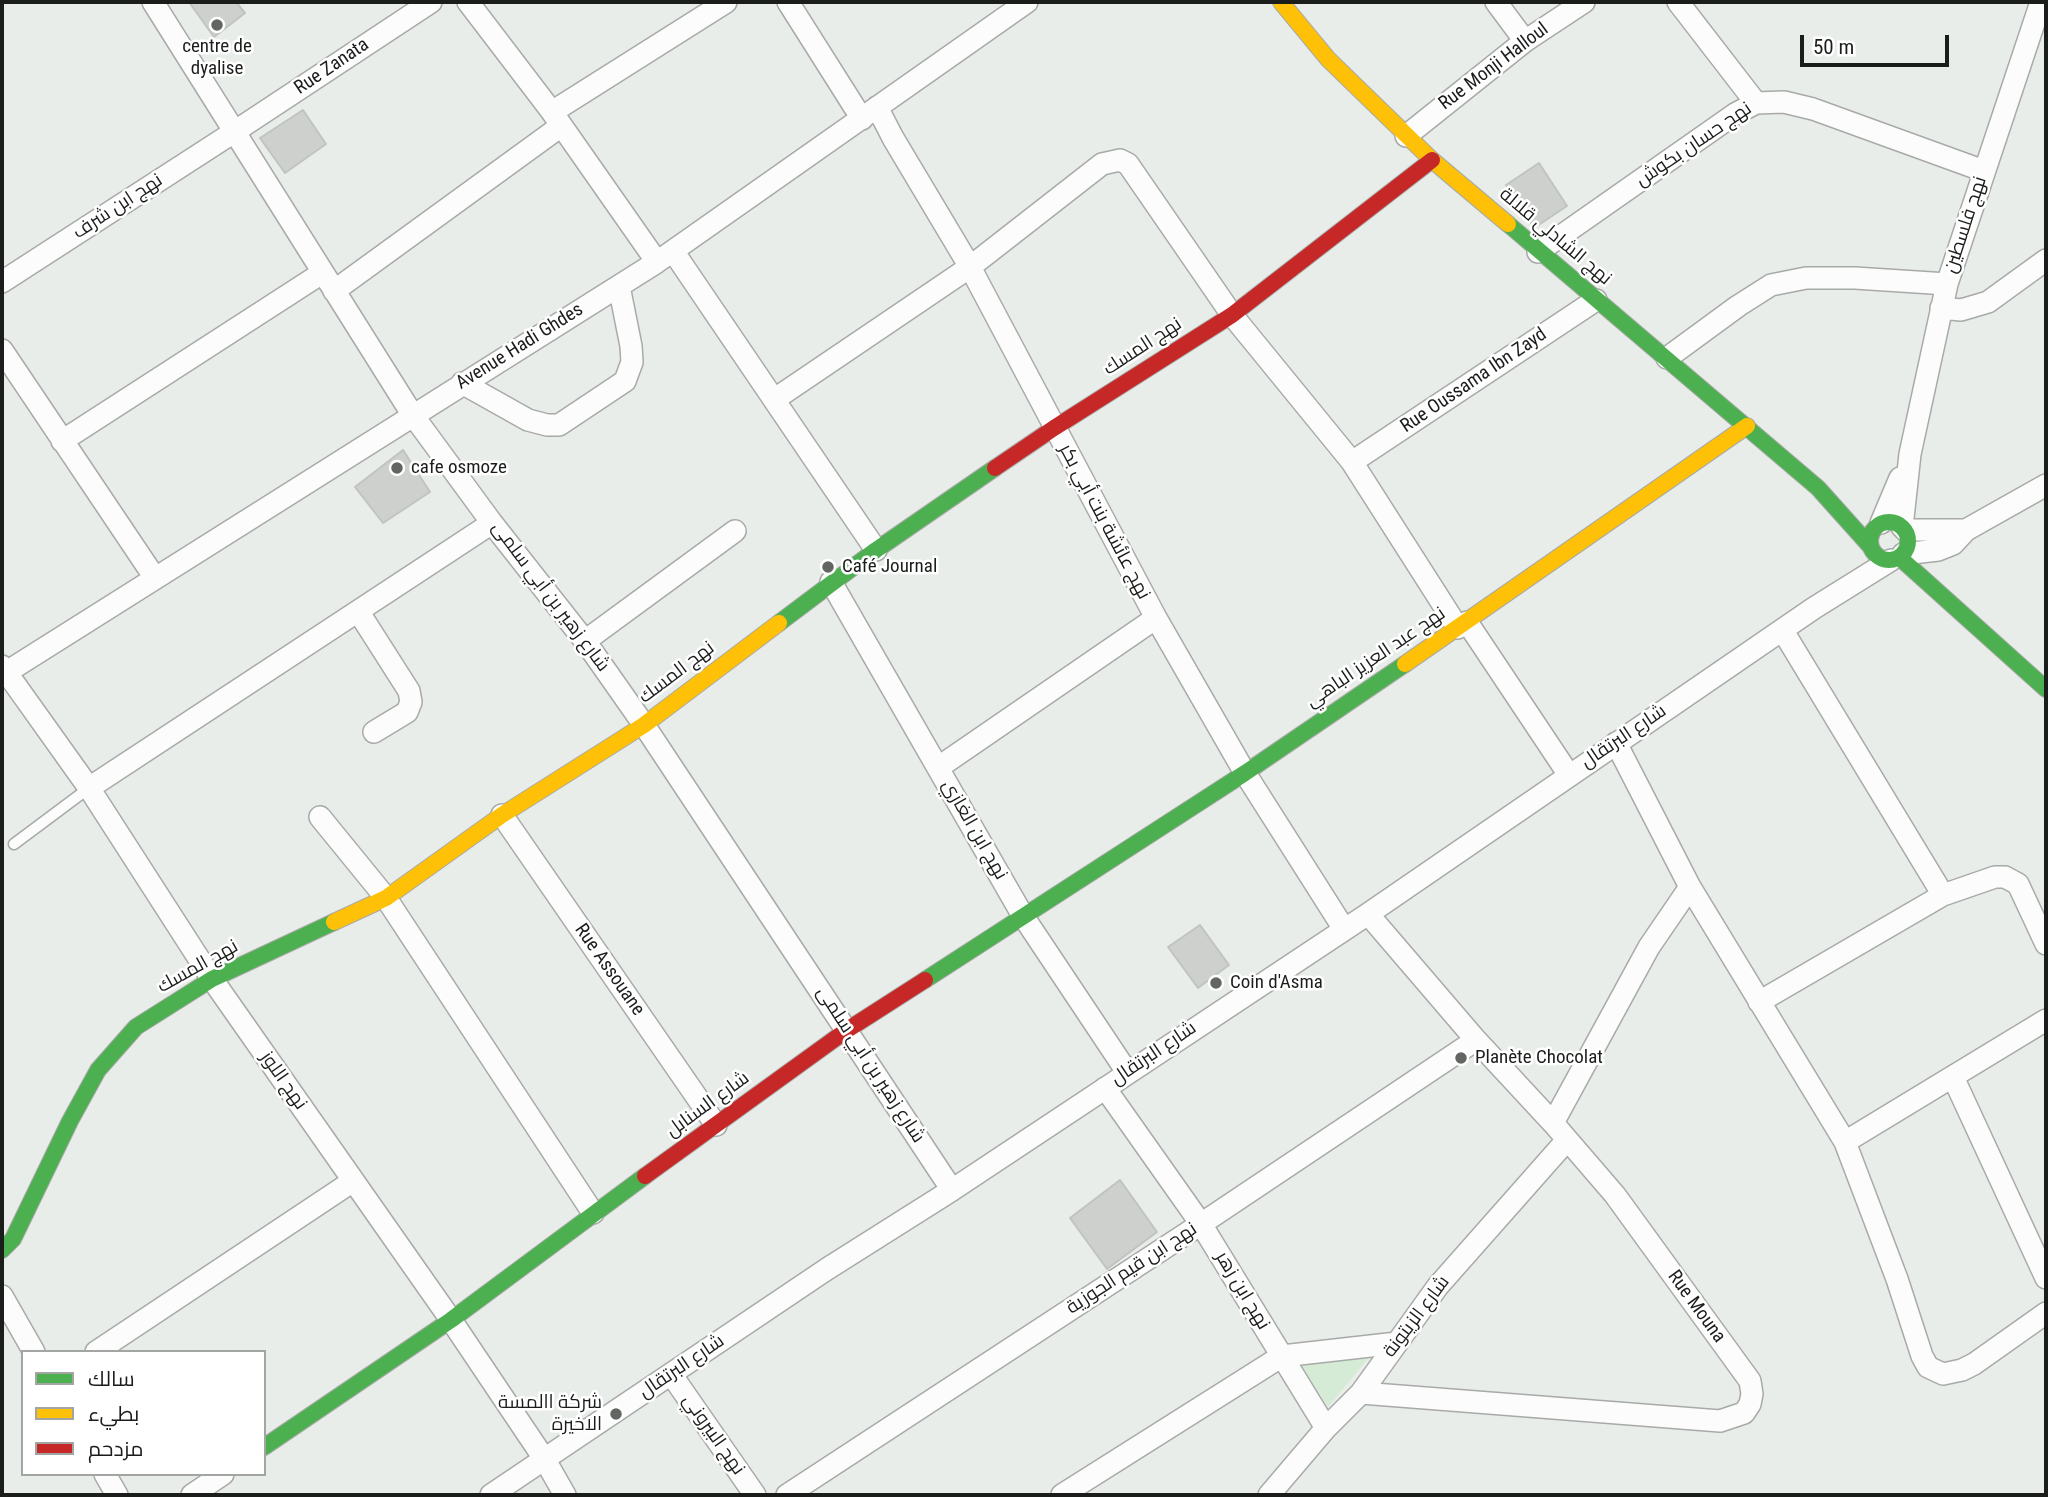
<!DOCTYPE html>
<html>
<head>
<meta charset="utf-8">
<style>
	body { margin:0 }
	#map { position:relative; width:2048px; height:1497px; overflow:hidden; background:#e9ede9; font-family:"Roboto Condensed",Cairo,sans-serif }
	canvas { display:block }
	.frame { position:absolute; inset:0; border:4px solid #1a1d1a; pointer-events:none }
	.legend { position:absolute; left:21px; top:1350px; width:245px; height:126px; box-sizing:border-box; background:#fff; border:2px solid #a3a5a3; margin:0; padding:9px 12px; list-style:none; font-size:21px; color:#1a1d1a }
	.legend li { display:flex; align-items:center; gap:14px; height:35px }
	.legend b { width:35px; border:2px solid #a3a5a3 }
	.scale { position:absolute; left:1800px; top:35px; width:149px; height:32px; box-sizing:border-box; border:4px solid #1a1d1a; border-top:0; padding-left:9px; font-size:21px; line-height:24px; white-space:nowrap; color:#1a1d1a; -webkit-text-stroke:5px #fff; paint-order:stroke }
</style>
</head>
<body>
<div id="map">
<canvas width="2048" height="1497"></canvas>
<div class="frame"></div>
<ul class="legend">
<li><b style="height:9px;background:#4caf50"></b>سالك</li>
<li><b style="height:9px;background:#ffc107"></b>بطيء</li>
<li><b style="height:9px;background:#c62828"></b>مزدحم</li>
</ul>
<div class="scale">50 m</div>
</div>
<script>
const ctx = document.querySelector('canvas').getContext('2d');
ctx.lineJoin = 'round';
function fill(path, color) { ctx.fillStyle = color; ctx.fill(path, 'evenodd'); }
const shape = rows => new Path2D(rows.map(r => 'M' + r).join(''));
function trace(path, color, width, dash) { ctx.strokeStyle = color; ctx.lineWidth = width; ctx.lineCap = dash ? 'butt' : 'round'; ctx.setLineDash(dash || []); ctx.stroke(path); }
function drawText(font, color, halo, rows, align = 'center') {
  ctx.font = font + ' "Roboto Condensed",Cairo,sans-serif'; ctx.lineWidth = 5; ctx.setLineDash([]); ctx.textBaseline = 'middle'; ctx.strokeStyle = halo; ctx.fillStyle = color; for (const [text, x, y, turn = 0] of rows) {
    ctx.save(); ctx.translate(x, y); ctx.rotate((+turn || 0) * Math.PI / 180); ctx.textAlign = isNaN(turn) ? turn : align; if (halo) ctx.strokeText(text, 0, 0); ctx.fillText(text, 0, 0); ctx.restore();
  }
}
fill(shape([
	[1371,1355,1328,1407,1302,1366]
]), '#d6ebd6');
const building = shape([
	[189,2,236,2,245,13,214,37,189,2],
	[303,110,326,144,285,173,260,138,303,110],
	[1539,163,1567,206,1534,228,1506,185,1539,163],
	[403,450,430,492,383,523,355,487,403,450],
	[1200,925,1229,965,1198,988,1168,947,1200,925],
	[1120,1180,1157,1232,1107,1269,1070,1218,1120,1180]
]);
fill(building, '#ced0ce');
trace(building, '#c0c4c0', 2);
const lane = shape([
	[14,844,89,788]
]);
const street = shape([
	[153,2,412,414,492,523,585,641,644,725,952,1190],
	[468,2,552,112,657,262],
	[788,2,862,119],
	[1496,2,1525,41],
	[1678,2,1756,103],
	[877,107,893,138,970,267,1156,618,1245,773,1344,929],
	[552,112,726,2],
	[1406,136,1525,41,1584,2],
	[673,251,876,550],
	[1538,252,1735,114,1756,103,1784,102,1813,109,1984,171],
	[2,282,234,132,431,2],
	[334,291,561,126],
	[1941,308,1961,310,1988,302,2046,260],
	[2,350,155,578],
	[1667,358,1738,306,1771,285,1806,278,1855,278,1947,284],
	[462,383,528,420,547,425,559,425,625,381,632,362,631,346,619,286],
	[775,399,970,267,1102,164,1120,160,1128,164,1232,315,1352,462,1458,628],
	[62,441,322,273],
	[1352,462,1596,300],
	[1881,523,1900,478],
	[1902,527,1910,454,1947,284,2041,2],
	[1905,530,1966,530],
	[1903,554,1938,550,1953,544,1966,530,2046,485],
	[831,582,1023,916,1127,1072],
	[358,611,409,691,411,702,407,712,374,732],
	[1467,622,1569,775],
	[1783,631,1943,895],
	[585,641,735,531],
	[2,666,89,788,212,979,451,1320,545,1460,565,1495],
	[2,675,657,262,1027,2],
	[1616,743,1690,887,1845,1142,1897,1279,1922,1356,1928,1367,1943,1374,1962,1370,1974,1364,2046,1313],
	[939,767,1156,618],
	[89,788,492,523],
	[502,815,716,1125],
	[320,817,386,898,593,1213],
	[1759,1002,1943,895,1995,877,2005,877,2018,884,2046,944],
	[1953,1077,2046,1278],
	[1105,1088,1201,1224,1326,1428],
	[1553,1123,1649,947,1690,887],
	[1845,1142,2046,1020],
	[2,1296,34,1352],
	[96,1352,353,1181],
	[671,1374,755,1495],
	[1361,1393,1720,1421,1744,1413,1750,1404,1752,1394,1750,1381,1615,1195,1553,1123,1476,1040,1368,914],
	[105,1474,117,1495],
	[192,1495,223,1474],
	[491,1495,827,1269,952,1190,1368,914,1814,608,1891,560],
	[787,1495,1201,1224,1476,1040],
	[1062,1495,1282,1356,1397,1343],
	[1269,1495,1326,1428,1361,1393,1438,1286,1567,1140]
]);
const fast = shape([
	[1508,224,1818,488,1870,546],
	'1870 541a19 19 0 1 1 38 0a19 19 0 1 1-38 0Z',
	[1899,557,2046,689],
	[779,623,876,550,995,468],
	[925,980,1245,773,1405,664],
	[2,1250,13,1239,70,1121,98,1070,136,1027,212,979,334,922],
	[264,1447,451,1320,645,1176]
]);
const slow = shape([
	[1281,2,1328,59,1432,160,1508,224],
	[1405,664,1747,426],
	[334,922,386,898,502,815,644,725,779,623]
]);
const jam = shape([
	[995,468,1054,428,1232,315,1432,160],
	[645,1176,847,1030,925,980]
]);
trace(lane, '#a8aaa7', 13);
trace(street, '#a8aaa7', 24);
trace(fast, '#a8aaa7', 18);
trace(slow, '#a8aaa7', 18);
trace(jam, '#a8aaa7', 18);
trace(lane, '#fcfcfc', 10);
trace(street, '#fcfcfc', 21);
trace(fast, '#4caf50', 16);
trace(slow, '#ffc107', 16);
trace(jam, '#c62828', 16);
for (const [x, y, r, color] of [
	[217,25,7,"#626662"],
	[397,468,7,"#626662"],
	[828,567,7,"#626662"],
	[1216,983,7,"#626662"],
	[1461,1058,7,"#626662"],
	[616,1414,7,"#626662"]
]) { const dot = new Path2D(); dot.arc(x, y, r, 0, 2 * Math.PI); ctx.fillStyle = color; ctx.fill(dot); trace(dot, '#fff', 2.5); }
drawText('19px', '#1a1d1a', '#fff', [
	["centre de",217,47,"center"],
	["dyalise",217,69,"center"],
	["cafe osmoze",411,468],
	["Café Journal",842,567],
	["Coin d'Asma",1230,983],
	["Planète Chocolat",1475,1058],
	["شركة االمسة",602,1403,"right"],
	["الاخيرة",602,1425,"right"]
], 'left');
drawText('19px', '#1a1d1a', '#fff', [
	["Rue Zanata",332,67,-34],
	["Rue Monji Halloul",1494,67,-37],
	["نهج حسان بكوش",1694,145,-34],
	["نهج ابن شرف",118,207,-33],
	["نهج فلسطين",1966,225,-72],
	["نهج الشادلي قلالة",1555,237,40],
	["Avenue Hadi Ghdes",520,347,-32],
	["نهج المسك",1143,347,-33],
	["Rue Oussama Ibn Zayd",1474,381,-34],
	["نهج عائشة بنت أبي بكر",1104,522,62],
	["شارع زهير بن أبي سلمى",550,597,53],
	["نهج عبد العزيز الباهي",1376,658,-34],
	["نهج المسك",677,673,-37],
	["شارع البرتقال",1624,737,-34],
	["نهج ابن الغازي",974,830,60],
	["نهج المسك",198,967,-29],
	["Rue Assouane",609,970,55],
	["شارع البرتقال",1154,1054,-34],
	["شارع زهير بن أبي سلمى",870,1065,57],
	["نهج اللوز",283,1081,55],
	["شارع السنابل",708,1105,-36],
	["نهج ابن قيم الجوزية",1132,1269,-33],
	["نهج ابن زهر",1242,1291,59],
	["Rue Mouna",1696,1307,54],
	["شارع الزيتونة",1417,1317,-53],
	["شارع البرتقال",682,1367,-34],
	["نهج البيروني",713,1435,55]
]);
</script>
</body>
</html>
